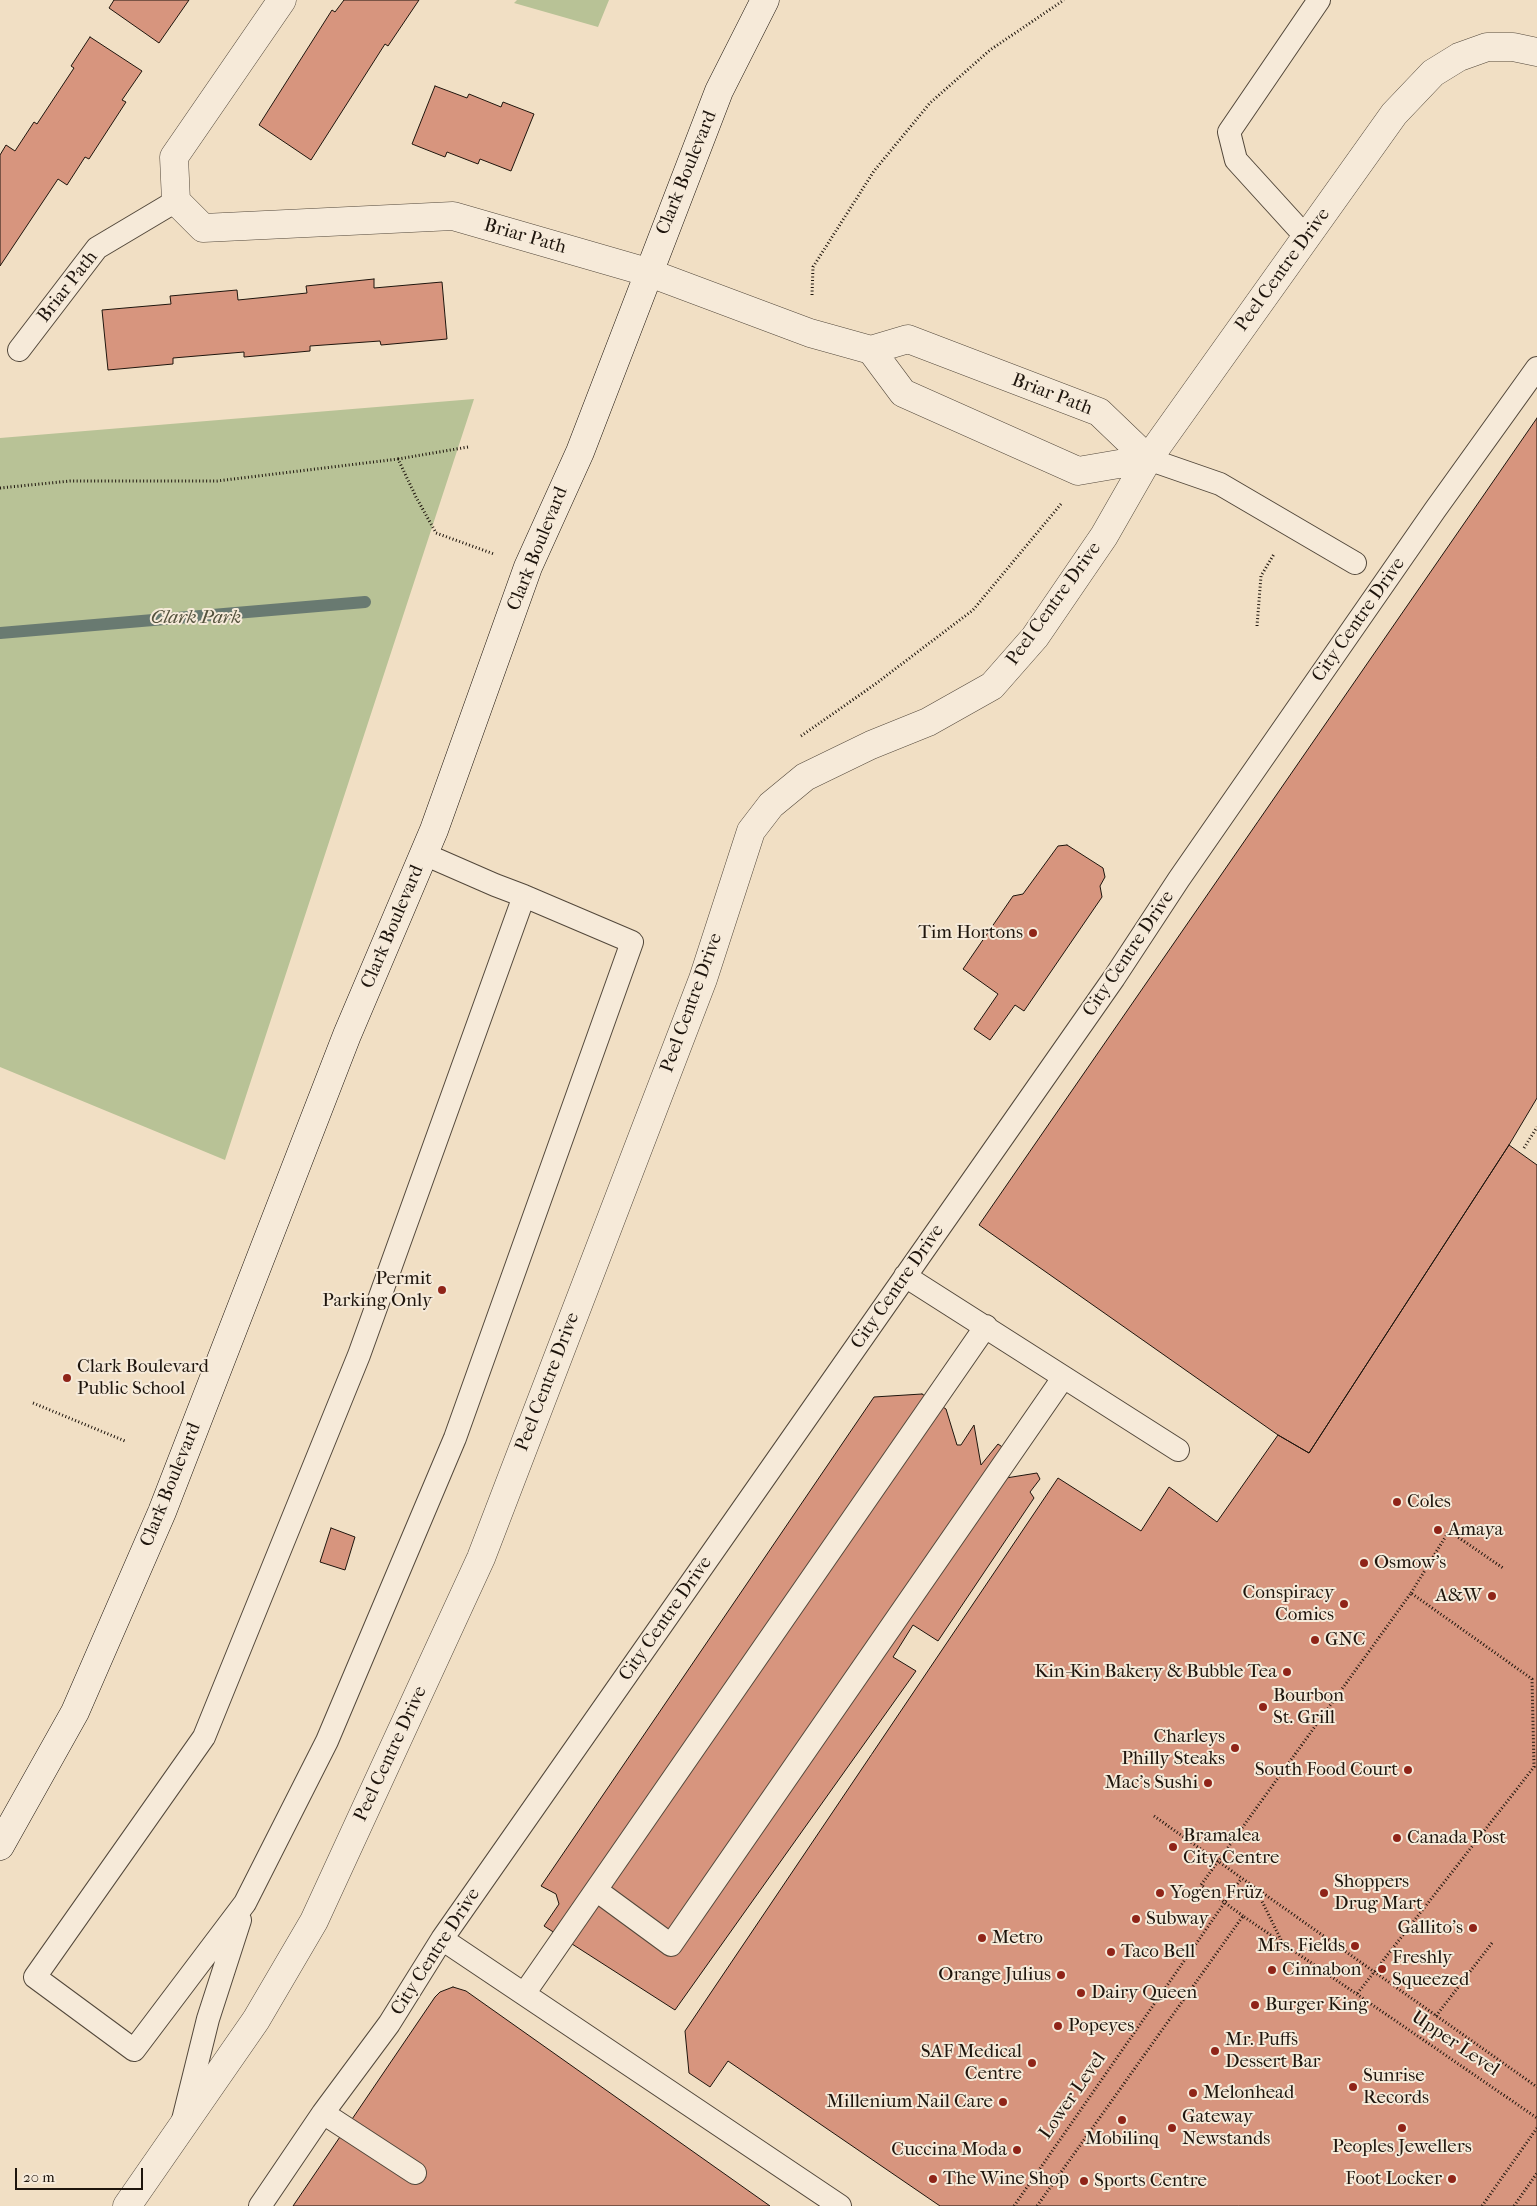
<!DOCTYPE html>
<html>
<head>
<meta charset="utf-8">
<style>
	body { margin:0 }
	#map { position:relative; width:1537px; height:2206px; overflow:hidden; background:#f1dfc4; font-family:"IM FELL French Canon",serif }
	canvas { display:block }
	.scale { position:absolute; left:15px; top:2168px; width:128px; height:22px; box-sizing:border-box; border:2px solid #1e150d; border-top:0; padding-left:6px; font-size:15px; line-height:18px; white-space:nowrap; color:#1e150d; -webkit-text-stroke:4px #f6ead9; paint-order:stroke }
</style>
</head>
<body>
<div id="map">
<canvas width="1537" height="2206"></canvas>
<div class="scale">20 m</div>
</div>
<script>
const ctx = document.querySelector('canvas').getContext('2d');
ctx.lineJoin = 'round';
function fill(path, color) { ctx.fillStyle = color; ctx.fill(path, 'evenodd'); }
const shape = rows => new Path2D(rows.map(r => 'M' + r).join(''));
function trace(path, color, width, dash) { ctx.strokeStyle = color; ctx.lineWidth = width; ctx.lineCap = dash ? 'butt' : 'round'; ctx.setLineDash(dash || []); ctx.stroke(path); }
function drawText(font, color, halo, rows, align = 'center') {
  ctx.font = font + ' "IM FELL French Canon",serif'; ctx.lineWidth = 4; ctx.setLineDash([]); ctx.textBaseline = 'middle'; ctx.strokeStyle = halo; ctx.fillStyle = color; for (const [text, x, y, turn = 0] of rows) {
    ctx.save(); ctx.translate(x, y); ctx.rotate((+turn || 0) * Math.PI / 180); ctx.textAlign = isNaN(turn) ? turn : align; if (halo) ctx.strokeText(text, 0, 0); ctx.fillText(text, 0, 0); ctx.restore();
  }
}
fill(shape([
	[517,0,609,0,598,27,514,3],
	[474,399,225,1160,0,1067,0,438]
]), '#b8c296');
trace(shape([
	[0,633,365,602]
]), '#697a71', 12);
const building = shape([
	[114,0,189,0,159,43,109,8,114,0],
	[344,0,419,0,388,46,385,44,311,160,259,125,332,10,335,12,344,0],
	[90,37,142,71,122,100,126,102,89,159,85,157,67,185,58,179,0,266,0,155,6,145,15,151,34,122,37,124,74,68,71,66,90,37],
	[435,86,467,98,469,94,501,107,503,102,534,114,511,171,480,159,478,164,447,152,445,157,412,144,435,86],
	[374,279,374,288,442,282,447,339,381,345,380,341,310,346,310,351,244,357,244,352,173,358,173,364,108,370,102,310,171,304,170,296,237,290,238,300,307,293,306,286,374,279],
	[1537,418,1537,1098,1509,1145,1309,1453,1278,1435,979,1225,1537,418],
	[1067,845,1103,868,1105,877,1100,886,1102,897,1024,1011,1015,1005,990,1040,974,1029,998,994,963,969,1013,896,1023,894,1058,846,1067,845],
	[1509,1145,1537,1165,1537,2206,940,2206,728,2061,710,2087,689,2073,685,2031,1058,1478,1141,1531,1169,1487,1217,1522,1278,1435,1309,1453,1509,1145],
	[922,1394,946,1409,957,1445,961,1445,974,1425,981,1465,998,1444,1018,1458,1006,1478,1037,1473,1040,1479,1030,1492,1034,1498,938,1641,913,1625,893,1657,916,1671,675,2010,544,1926,559,1904,556,1894,541,1886,874,1397,922,1394],
	[331,1528,355,1537,345,1570,320,1562,331,1528],
	[453,1987,466,1991,770,2206,293,2206,435,1997,440,1992,453,1987]
]);
fill(building, '#d7957e');
trace(building, '#1e150d', 1);
const lane = shape([
	[1306,237,1236,160,1229,132,1319,0],
	[19,350,97,248,176,201],
	[1148,459,1220,484,1355,563],
	[424,854,495,885,524,896,632,942,455,1438,327,1741,245,1903,134,2050,35,1977,204,1737,359,1355,524,896],
	[905,1276,1178,1450],
	[596,1890,671,1945,1063,1378],
	[442,1939,840,2206],
	[524,1994,986,1326],
	[323,2113,415,2173],
	[183,2120,208,2019,240,1920],
	[260,2206,323,2113,389,2024,442,1939,1114,978,1179,879,1435,510,1537,368]
]);
const street = shape([
	[282,0,174,157,176,201,203,228,453,216,647,272,810,333,871,350,908,339,1099,412,1148,459],
	[871,350,903,393,1078,471,1148,459],
	[127,2206,256,2020,314,1921,481,1558,703,979,751,831,771,805,805,777,871,745,928,722,992,686,1035,637,1104,536,1148,459,1394,114,1433,73,1459,57,1487,47,1513,47,1537,52]
]);
const secondary = shape([
	[0,1846,75,1712,162,1512,347,1035,434,830,528,567,580,452,719,91,765,0]
]);
trace(lane, '#53483b', 24);
trace(street, '#53483b', 29);
trace(secondary, '#1e150d', 29);
trace(shape([
	[812,295,813,267,874,171,930,103,990,50,1064,0],
	[398,459,468,447],
	[0,488,70,481,217,481,398,459,416,497,436,533,494,554],
	[1257,626,1261,576,1274,554],
	[801,736,874,685,973,610,1061,504],
	[1524,1148,1537,1127],
	[33,1403,125,1441],
	[1411,1593,1449,1531,1503,1568],
	[1154,1816,1537,2087],
	[1256,1889,1282,1942],
	[1243,1916,1201,1885,1411,1593,1532,1679,1534,1767,1357,1994],
	[1436,2016,1492,1943],
	[1014,2206,1241,1879],
	[1037,2206,1243,1916,1537,2118],
	[1482,2206,1537,2128],
	[1514,2206,1537,2173]
]), '#1e150d', 3, [1, 2.5]);
trace(lane, '#f6ead9', 22);
trace(street, '#f6ead9', 28);
trace(secondary, '#f6ead9', 28);
for (const [x, y, r, color] of [
	[1033,933,5,"#8f2418"],
	[442,1290,5,"#8f2418"],
	[67,1378,5,"#8f2418"],
	[1397,1502,5,"#8f2418"],
	[1438,1530,5,"#8f2418"],
	[1364,1563,5,"#8f2418"],
	[1492,1596,5,"#8f2418"],
	[1344,1604,5,"#8f2418"],
	[1315,1640,5,"#8f2418"],
	[1287,1672,5,"#8f2418"],
	[1263,1707,5,"#8f2418"],
	[1235,1748,5,"#8f2418"],
	[1408,1770,5,"#8f2418"],
	[1208,1783,5,"#8f2418"],
	[1397,1838,5,"#8f2418"],
	[1173,1847,5,"#8f2418"],
	[1160,1893,5,"#8f2418"],
	[1324,1893,5,"#8f2418"],
	[1136,1919,5,"#8f2418"],
	[1473,1928,5,"#8f2418"],
	[982,1938,5,"#8f2418"],
	[1355,1946,5,"#8f2418"],
	[1111,1952,5,"#8f2418"],
	[1382,1969,5,"#8f2418"],
	[1272,1970,5,"#8f2418"],
	[1061,1975,5,"#8f2418"],
	[1081,1993,5,"#8f2418"],
	[1255,2005,5,"#8f2418"],
	[1058,2026,5,"#8f2418"],
	[1215,2051,5,"#8f2418"],
	[1032,2063,5,"#8f2418"],
	[1353,2087,5,"#8f2418"],
	[1193,2093,5,"#8f2418"],
	[1003,2102,5,"#8f2418"],
	[1122,2120,5,"#8f2418"],
	[1172,2128,5,"#8f2418"],
	[1402,2128,5,"#8f2418"],
	[1017,2150,5,"#8f2418"],
	[933,2179,5,"#8f2418"],
	[1452,2179,5,"#8f2418"],
	[1084,2181,5,"#8f2418"]
]) { const dot = new Path2D(); dot.arc(x, y, r, 0, 2 * Math.PI); ctx.fillStyle = color; ctx.fill(dot); trace(dot, '#f6ead9', 2); }
drawText('19px', '#1e150d', '#f6ead9', [
	["Clark Boulevard",687,173,-68],
	["Briar Path",525,237,16],
	["Peel Centre Drive",1283,270,-54],
	["Briar Path",68,287,-52],
	["Briar Path",1052,395,21],
	["Clark Boulevard",538,549,-68],
	["Peel Centre Drive",1054,604,-54],
	["City Centre Drive",1359,620,-55],
	["Clark Boulevard",393,927,-67],
	["City Centre Drive",1129,954,-56],
	["Peel Centre Drive",692,1003,-70],
	["City Centre Drive",898,1287,-55],
	["Peel Centre Drive",548,1382,-69],
	["Clark Boulevard",171,1485,-68],
	["City Centre Drive",666,1619,-55],
	["Peel Centre Drive",391,1754,-65],
	["City Centre Drive",436,1952,-57],
	["Upper Level",1455,2044,34],
	["Lower Level",1073,2096,-55]
]);
drawText('italic 19px', '#54523d', '#f6ead9', [
	["Clark Park",196,618]
]);
drawText('19px', '#1e150d', '#f6ead9', [
	["Tim Hortons",1023,933,"right"],
	["Permit",432,1279,"right"],
	["Parking Only",432,1301,"right"],
	["Clark Boulevard",77,1367],
	["Public School",77,1389],
	["Coles",1407,1502],
	["Amaya",1448,1530],
	["Osmow's",1374,1563],
	["Conspiracy",1334,1593,"right"],
	["Comics",1334,1615,"right"],
	["A&W",1482,1596,"right"],
	["GNC",1325,1640],
	["Kin-Kin Bakery & Bubble Tea",1277,1672,"right"],
	["Bourbon",1273,1696],
	["St. Grill",1273,1718],
	["Charleys",1225,1737,"right"],
	["Philly Steaks",1225,1759,"right"],
	["South Food Court",1398,1770,"right"],
	["Mac's Sushi",1198,1783,"right"],
	["Bramalea",1183,1836],
	["City Centre",1183,1858],
	["Canada Post",1407,1838],
	["Shoppers",1334,1882],
	["Drug Mart",1334,1904],
	["Yogen Früz",1170,1893],
	["Subway",1146,1919],
	["Gallito's",1463,1928,"right"],
	["Metro",992,1938],
	["Mrs. Fields",1345,1946,"right"],
	["Taco Bell",1121,1952],
	["Freshly",1392,1958],
	["Squeezed",1392,1980],
	["Cinnabon",1282,1970],
	["Orange Julius",1051,1975,"right"],
	["Dairy Queen",1091,1993],
	["Burger King",1265,2005],
	["Popeyes",1068,2026],
	["Mr. Puffs",1225,2040],
	["Dessert Bar",1225,2062],
	["SAF Medical",1022,2052,"right"],
	["Centre",1022,2074,"right"],
	["Sunrise",1363,2076],
	["Records",1363,2098],
	["Melonhead",1203,2093],
	["Millenium Nail Care",993,2102,"right"],
	["Gateway",1182,2117],
	["Newstands",1182,2139],
	["Mobilinq",1122,2139,"center"],
	["Peoples Jewellers",1402,2147,"center"],
	["Cuccina Moda",1007,2150,"right"],
	["The Wine Shop",943,2179],
	["Foot Locker",1442,2179,"right"],
	["Sports Centre",1094,2181]
], 'left');
</script>
</body>
</html>
